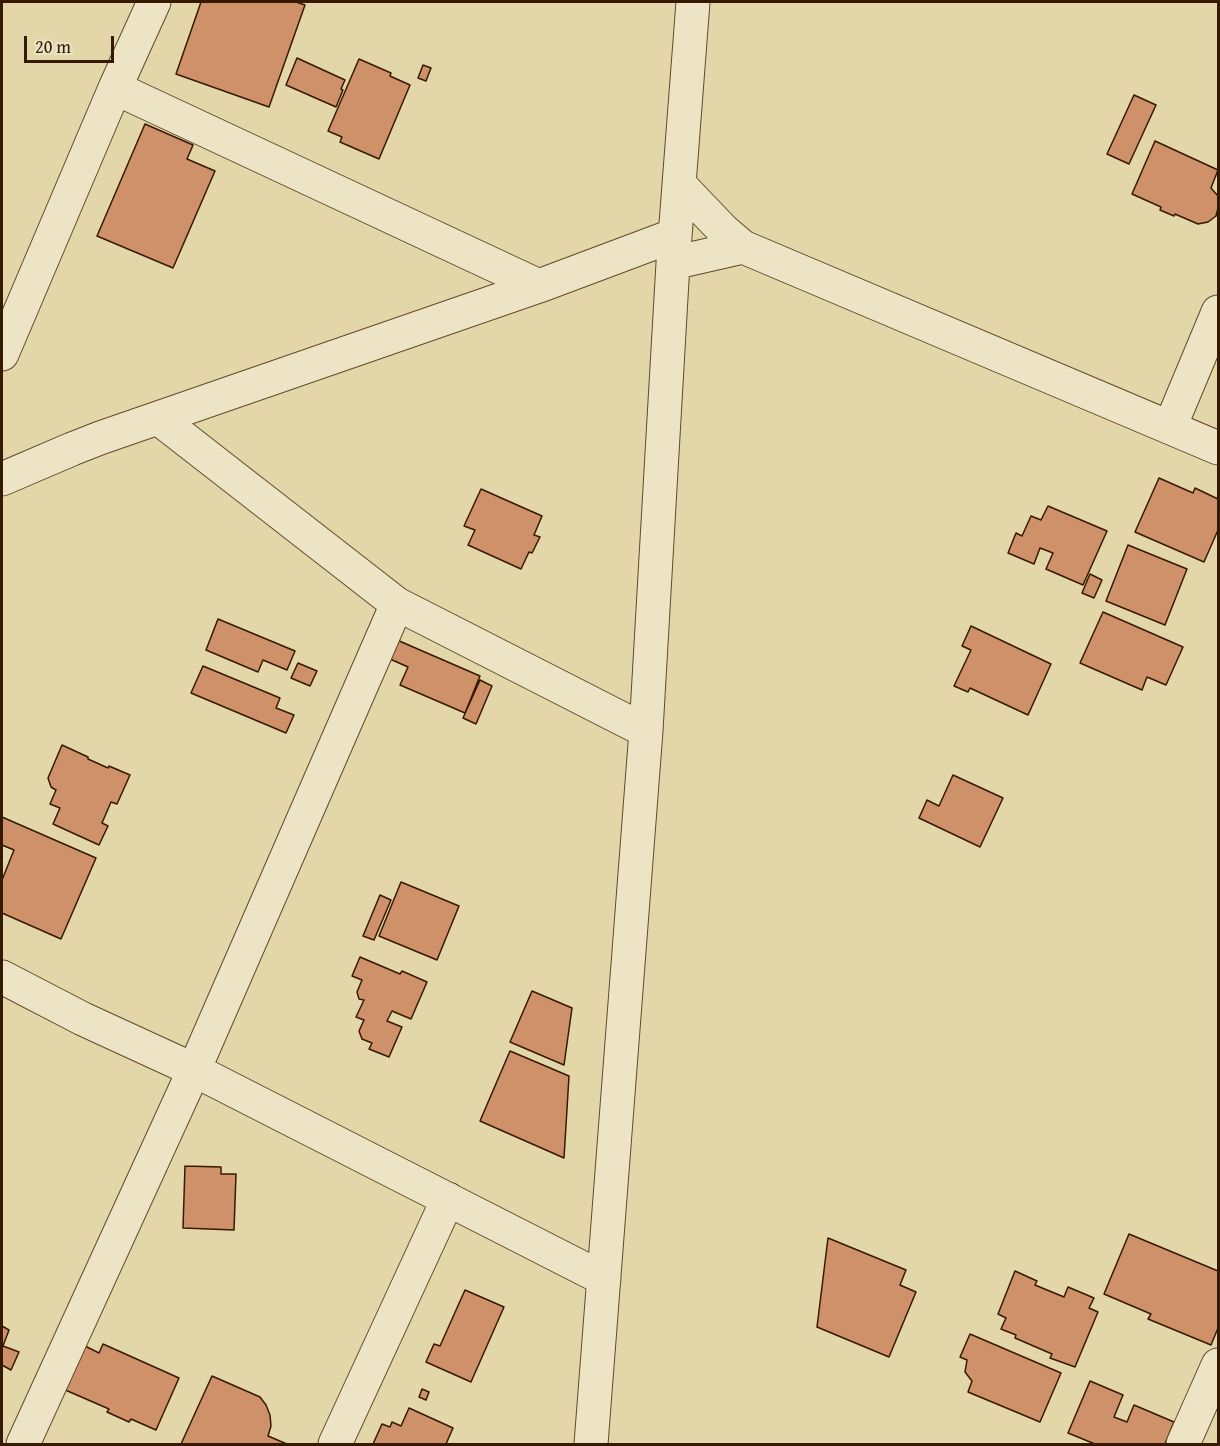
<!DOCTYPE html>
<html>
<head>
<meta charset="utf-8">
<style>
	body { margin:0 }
	#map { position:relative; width:1220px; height:1446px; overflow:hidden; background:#e3d6a8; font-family:"Gentium Book Plus",serif }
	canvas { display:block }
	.frame { position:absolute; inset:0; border:3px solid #361a00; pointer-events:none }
	.scale { position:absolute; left:24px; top:36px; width:90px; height:27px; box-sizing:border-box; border:3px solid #361a00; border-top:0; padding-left:8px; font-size:18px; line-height:21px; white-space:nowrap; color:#361a00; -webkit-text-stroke:4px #ede4c6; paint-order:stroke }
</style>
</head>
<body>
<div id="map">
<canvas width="1220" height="1446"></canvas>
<div class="frame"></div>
<div class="scale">20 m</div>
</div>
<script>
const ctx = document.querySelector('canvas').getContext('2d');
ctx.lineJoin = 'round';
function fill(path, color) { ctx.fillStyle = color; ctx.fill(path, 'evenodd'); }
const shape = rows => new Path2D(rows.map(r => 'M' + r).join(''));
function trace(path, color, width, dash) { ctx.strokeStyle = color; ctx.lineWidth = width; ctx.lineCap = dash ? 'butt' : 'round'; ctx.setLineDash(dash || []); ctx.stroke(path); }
const building = shape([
	[201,2,296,2,305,5,269,107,176,74,201,2],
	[297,58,345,80,341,89,343,90,336,107,286,85,297,58],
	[359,59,391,73,390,76,410,85,379,159,340,142,342,137,328,131,359,59],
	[423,65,431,68,426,81,418,78,423,65],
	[1134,95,1156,105,1129,164,1107,154,1134,95],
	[145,124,193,145,187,159,215,171,173,268,97,236,145,124],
	[1155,141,1218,170,1211,188,1218,196,1218,208,1216,216,1208,222,1198,224,1175,214,1174,216,1160,210,1161,207,1132,194,1155,141],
	[1159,478,1193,493,1195,488,1218,499,1218,530,1204,562,1135,532,1159,478],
	[481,489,542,516,534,535,540,537,532,553,529,552,521,569,468,545,475,530,464,526,481,489],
	[1048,506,1107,531,1083,585,1046,569,1053,553,1040,548,1034,564,1008,553,1016,533,1022,536,1031,516,1041,520,1048,506],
	[1128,545,1187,569,1165,625,1106,601,1128,545],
	[1090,574,1102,580,1094,598,1082,593,1090,574],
	[1103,612,1183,647,1166,685,1147,677,1142,690,1080,663,1103,612],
	[218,619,295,651,287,670,263,660,258,672,206,650,218,619],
	[971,626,1051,664,1028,715,970,688,968,692,954,686,971,650,962,646,971,626],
	[397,640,480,676,465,713,400,685,408,667,390,659,397,640],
	[298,663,317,671,310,686,291,678,298,663],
	[203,666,280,698,276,708,294,715,286,733,191,693,203,666],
	[480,680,492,686,476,724,463,718,480,680],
	[62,745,88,757,88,759,108,768,109,766,130,775,117,804,111,802,102,823,108,826,99,845,53,824,60,808,50,804,56,790,51,787,48,778,62,745],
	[953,775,1003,798,980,847,919,818,927,800,939,806,953,775],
	[2,817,96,858,61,939,2,913,2,880,14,850,2,845,2,817],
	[401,882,459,906,437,960,379,936,401,882],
	[380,895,391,900,374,940,363,936,380,895],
	[360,957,400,974,402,971,427,982,411,1019,392,1011,387,1021,402,1027,389,1057,369,1049,372,1043,362,1039,359,1031,364,1020,356,1017,364,1000,359,999,357,992,362,980,352,976,360,957],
	[532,991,572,1008,564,1065,510,1042,532,991],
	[510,1051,569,1076,564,1158,480,1121,510,1051],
	[185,1166,221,1167,221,1174,236,1174,234,1230,183,1228,185,1166],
	[1129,1234,1218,1271,1218,1328,1211,1345,1148,1319,1151,1314,1104,1294,1129,1234],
	[828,1238,906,1270,900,1285,916,1292,889,1357,817,1327,828,1238],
	[1015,1271,1037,1281,1035,1285,1064,1297,1068,1287,1094,1298,1089,1308,1098,1312,1075,1367,1050,1358,1052,1354,1015,1338,1016,1335,1001,1329,1006,1318,998,1314,1015,1271],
	[465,1290,504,1307,471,1382,426,1362,434,1344,440,1346,465,1290],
	[2,1326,9,1330,3,1346,19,1352,11,1370,2,1365,2,1326],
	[970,1334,1061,1373,1040,1422,968,1392,972,1381,965,1372,967,1360,960,1357,970,1334],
	[103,1344,179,1378,156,1430,131,1419,129,1422,107,1412,109,1409,63,1389,83,1345,99,1353,103,1344],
	[212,1376,260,1397,266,1405,270,1415,271,1426,268,1436,287,1444,181,1444,212,1376],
	[1090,1381,1123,1395,1114,1417,1127,1422,1134,1405,1174,1422,1165,1444,1095,1444,1068,1433,1090,1381],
	[422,1389,429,1392,426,1400,419,1397,422,1389],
	[409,1408,453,1428,446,1444,448,1444,373,1444,382,1424,390,1427,392,1422,401,1426,409,1408]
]);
fill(building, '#cf9169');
trace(building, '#361a00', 1.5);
const minor = shape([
	[115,88,539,286],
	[679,184,723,230,743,247,1218,448],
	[673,263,743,247],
	[2,354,115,88,154,2],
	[158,418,397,604,646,731],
	[1170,427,1218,312],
	[2,479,72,449,100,438,539,286,675,235],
	[2,977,83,1019,194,1070,604,1279],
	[23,1444,194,1070,397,604],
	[335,1444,448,1199],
	[591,1444,646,731,673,263,693,2],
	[1183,1444,1218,1365]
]);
trace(minor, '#61492a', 35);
trace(minor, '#ede4c6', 33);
</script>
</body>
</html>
